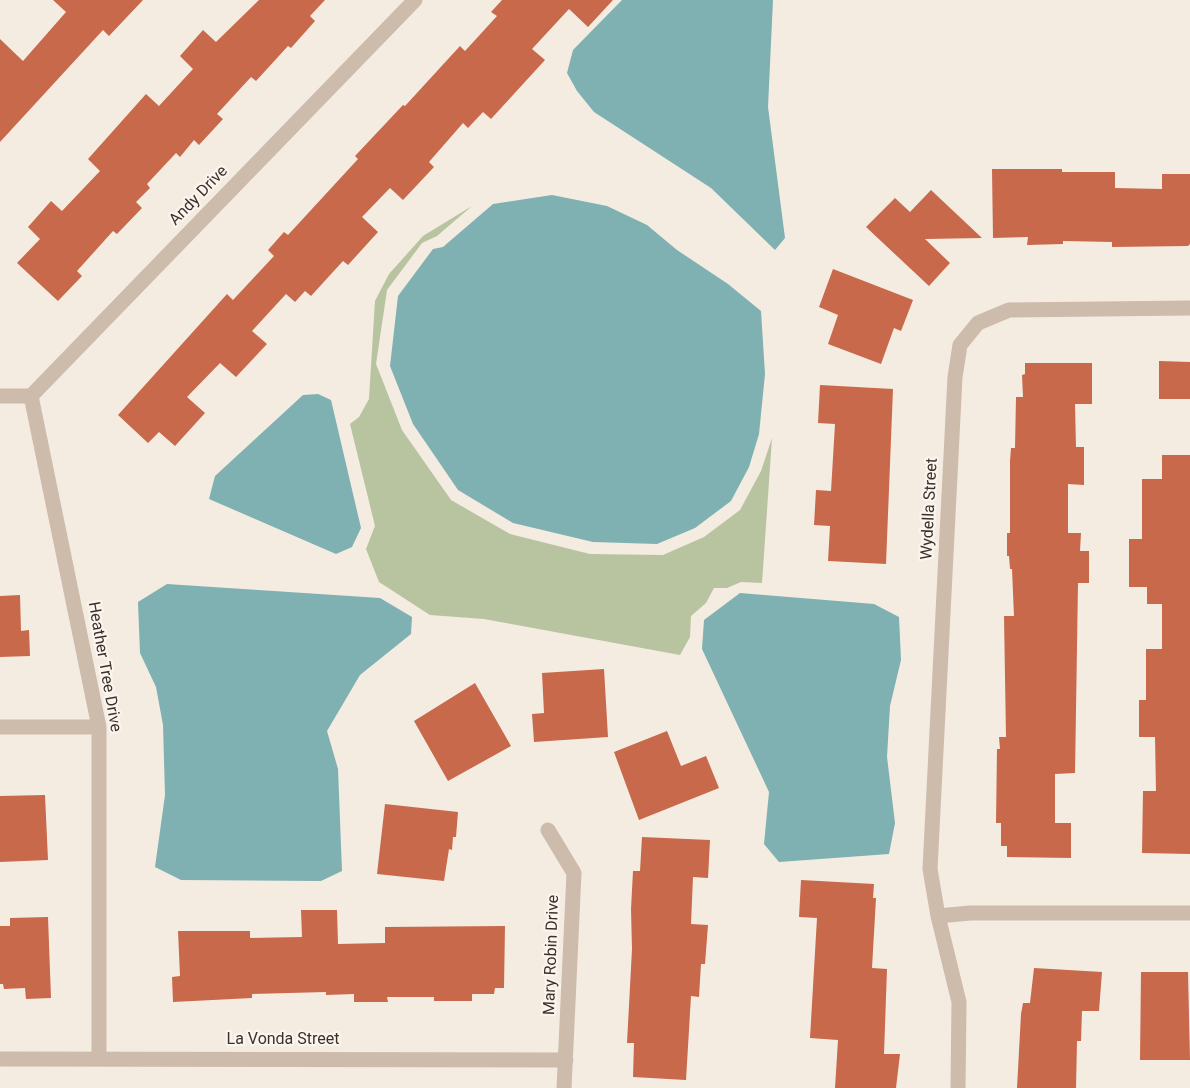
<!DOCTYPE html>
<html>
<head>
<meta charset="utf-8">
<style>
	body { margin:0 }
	canvas { display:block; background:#f4ebe1 }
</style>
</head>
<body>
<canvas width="1190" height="1088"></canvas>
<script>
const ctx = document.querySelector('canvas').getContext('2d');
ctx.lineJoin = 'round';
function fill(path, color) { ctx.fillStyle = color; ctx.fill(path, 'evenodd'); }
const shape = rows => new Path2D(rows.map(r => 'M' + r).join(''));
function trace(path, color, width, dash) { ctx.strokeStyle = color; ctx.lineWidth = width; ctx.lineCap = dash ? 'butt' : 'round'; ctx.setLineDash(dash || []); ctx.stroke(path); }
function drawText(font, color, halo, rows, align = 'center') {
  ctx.font = font + ' Roboto,sans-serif'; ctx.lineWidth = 4.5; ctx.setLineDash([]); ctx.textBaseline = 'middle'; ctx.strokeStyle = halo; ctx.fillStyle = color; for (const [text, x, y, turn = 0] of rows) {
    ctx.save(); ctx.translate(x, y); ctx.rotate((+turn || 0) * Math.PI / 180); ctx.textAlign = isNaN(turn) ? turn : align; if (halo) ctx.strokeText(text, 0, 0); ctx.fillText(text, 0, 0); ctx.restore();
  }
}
fill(shape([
	[472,206,437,236,422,243,387,290,376,364,402,430,451,500,510,534,590,554,663,555,704,537,740,510,761,471,772,438,762,583,741,582,727,588,714,588,706,603,691,616,690,637,680,655,484,619,430,615,379,582,366,549,375,526,350,424,359,417,369,399,375,301,389,274,423,236]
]), '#b8c4a0');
fill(shape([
	[622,0,773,0,768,107,785,238,775,250,711,188,594,112,577,91,567,73,573,50],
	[552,195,607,206,647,225,677,250,728,284,761,311,765,374,759,434,749,467,731,501,695,528,657,544,593,542,513,523,458,490,413,424,390,366,398,296,433,249,443,247,493,204],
	[318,394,331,400,361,528,352,547,336,554,209,499,215,476,303,395],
	[167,584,380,598,412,617,411,634,360,675,327,731,338,769,342,871,321,881,181,880,155,867,165,795,163,725,156,687,140,653,138,602],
	[740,593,874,604,899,617,901,660,890,706,887,757,895,823,889,854,779,862,764,844,769,792,702,649,704,620]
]), '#7fb0b2');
fill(shape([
	[53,0,143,0,109,36,103,30,0,142,0,39,23,61,66,12],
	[259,0,325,0,310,16,315,21,291,48,288,46,256,81,251,77,217,114,223,119,199,145,194,140,180,157,176,153,147,184,150,188,136,202,142,208,117,234,113,231,77,271,82,276,58,301,17,263,40,239,28,227,51,201,62,211,100,171,88,159,146,94,159,106,193,69,180,56,203,30,216,42],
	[502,0,613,0,588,27,569,9,532,49,545,60,491,119,483,112,468,128,463,123,429,162,434,167,403,200,390,188,362,217,378,232,348,265,343,261,311,296,305,291,295,302,286,294,252,331,267,344,236,377,220,363,187,397,205,413,175,446,159,432,148,443,118,415,227,294,233,300,274,256,268,250,284,232,288,235,358,159,355,156,403,105,405,106,460,46,465,51,497,16,491,12],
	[992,169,1062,169,1062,172,1115,172,1115,188,1162,189,1162,174,1190,174,1190,244,1188,246,1112,247,1112,242,1063,241,1063,244,1027,245,1028,237,993,238],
	[931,190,982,238,925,239,950,263,929,286,866,227,895,198,910,212],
	[833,269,913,300,901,331,894,328,881,364,828,344,838,315,819,307],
	[1159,361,1190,362,1190,399,1159,399],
	[1025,363,1092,363,1092,404,1075,404,1076,447,1084,447,1084,485,1068,484,1068,533,1081,533,1080,551,1089,551,1089,583,1078,583,1075,773,1055,774,1055,823,1071,823,1071,858,1007,857,1007,846,1001,846,1001,823,996,823,997,749,1000,749,999,737,1006,737,1004,616,1014,616,1012,569,1010,569,1009,556,1007,556,1007,533,1010,533,1010,461,1011,448,1015,448,1016,397,1023,397,1022,375,1025,374],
	[820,385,893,389,886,564,828,561,830,526,814,525,816,490,831,491,835,424,818,423],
	[1162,455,1190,455,1190,854,1142,853,1143,791,1156,791,1155,737,1139,737,1139,700,1146,700,1146,649,1162,649,1162,604,1147,604,1147,587,1129,587,1129,539,1142,539,1142,479,1162,479],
	[20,595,21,631,29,630,30,656,0,657,0,596],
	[604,669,608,737,534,742,532,714,544,713,542,673],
	[475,683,511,746,448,781,414,721],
	[667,731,681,766,706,756,719,788,639,820,614,752],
	[45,795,48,860,0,862,0,796],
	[385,804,458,812,456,837,453,837,452,850,449,849,444,881,377,874],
	[642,837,710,840,708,878,693,877,691,924,708,925,705,964,701,964,699,997,691,996,686,1080,633,1077,634,1043,627,1043,632,949,631,909,633,871,640,871],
	[801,880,874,884,873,898,876,898,872,968,887,969,884,1054,900,1054,896,1088,835,1088,838,1040,810,1038,817,918,799,917],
	[301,910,337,910,338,944,385,943,385,927,505,926,504,988,495,988,494,994,472,994,472,1001,434,1001,434,997,387,997,388,1002,354,1002,354,994,326,995,326,992,252,994,252,998,173,1002,172,977,180,976,178,931,250,931,250,938,302,937],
	[48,917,51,998,26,999,25,988,4,989,3,984,0,984,0,926,10,926,10,918],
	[1034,968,1102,972,1099,1011,1082,1011,1081,1041,1077,1041,1076,1088,1017,1088,1021,1014,1023,1003,1030,1003],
	[1141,972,1188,972,1190,1060,1140,1060]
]), '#c8694b');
trace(shape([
	[0,396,31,396,415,0],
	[31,396,99,727,99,1057],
	[0,727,99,727],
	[548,830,574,873,564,1088],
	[938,916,970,913,1190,913],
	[0,1059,566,1060],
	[958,1088,959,1002,938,916,930,869,955,377,960,345,978,323,1009,310,1190,308]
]), '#cdbbac', 15);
drawText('16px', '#3b302b', '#fbf5ee', [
	["Andy Drive",199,196,-46],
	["Wydella Street",930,509,-87],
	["Heather Tree Drive",104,667,80],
	["Mary Robin Drive",552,955,-88],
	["La Vonda Street",283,1040]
]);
</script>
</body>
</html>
